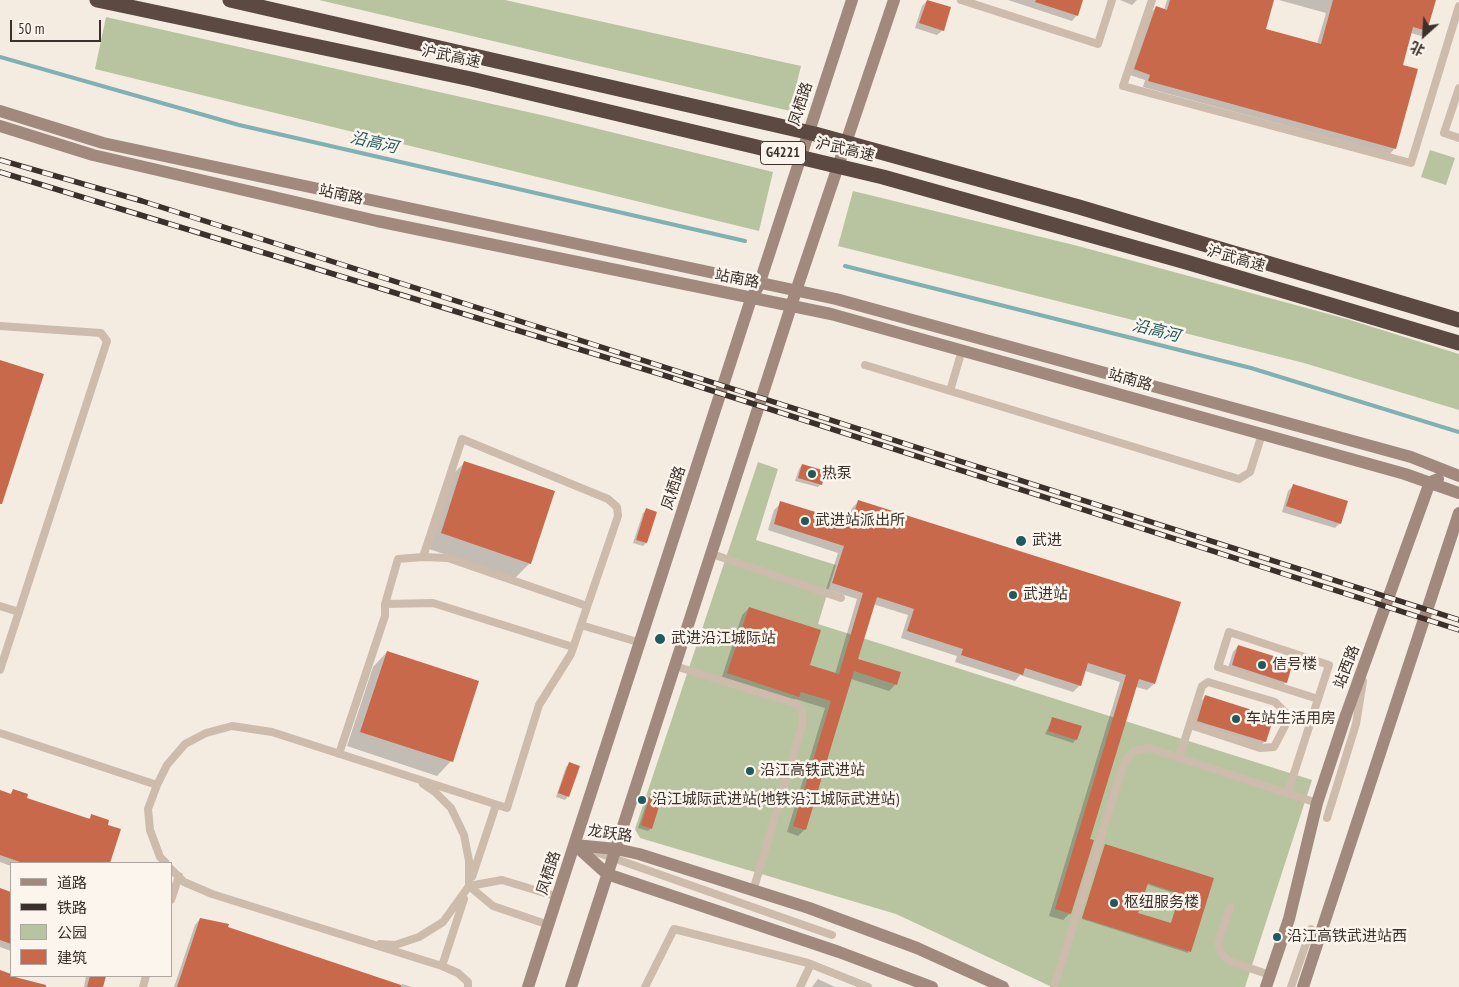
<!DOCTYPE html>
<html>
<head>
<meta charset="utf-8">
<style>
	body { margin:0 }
	#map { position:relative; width:1459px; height:987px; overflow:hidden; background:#f4ebe1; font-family:"PT Sans Narrow","Noto Sans SC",sans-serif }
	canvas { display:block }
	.legend { position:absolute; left:10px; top:862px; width:162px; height:115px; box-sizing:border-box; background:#fbf5ee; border:1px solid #aea6a0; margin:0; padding:6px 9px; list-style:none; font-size:15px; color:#3b302b }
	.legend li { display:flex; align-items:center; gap:10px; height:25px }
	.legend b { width:25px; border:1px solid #aea6a0 }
	.north { position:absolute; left:1399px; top:10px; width:50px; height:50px; -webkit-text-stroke:4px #fbf5ee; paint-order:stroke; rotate:206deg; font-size:14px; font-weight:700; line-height:20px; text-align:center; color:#3b302b }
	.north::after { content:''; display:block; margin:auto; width:18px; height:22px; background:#3b302b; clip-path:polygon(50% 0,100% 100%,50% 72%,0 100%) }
	.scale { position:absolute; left:10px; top:20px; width:91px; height:22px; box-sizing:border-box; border:2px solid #3b302b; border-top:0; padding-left:6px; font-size:15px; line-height:18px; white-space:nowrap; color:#3b302b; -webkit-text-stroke:4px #fbf5ee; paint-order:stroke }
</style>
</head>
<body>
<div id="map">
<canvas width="1459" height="987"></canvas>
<ul class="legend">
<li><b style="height:6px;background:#a18a7d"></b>道路</li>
<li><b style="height:6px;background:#3b302b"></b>铁路</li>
<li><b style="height:14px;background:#b8c4a0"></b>公园</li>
<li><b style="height:14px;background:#c8694b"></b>建筑</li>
</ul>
<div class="north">北</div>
<div class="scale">50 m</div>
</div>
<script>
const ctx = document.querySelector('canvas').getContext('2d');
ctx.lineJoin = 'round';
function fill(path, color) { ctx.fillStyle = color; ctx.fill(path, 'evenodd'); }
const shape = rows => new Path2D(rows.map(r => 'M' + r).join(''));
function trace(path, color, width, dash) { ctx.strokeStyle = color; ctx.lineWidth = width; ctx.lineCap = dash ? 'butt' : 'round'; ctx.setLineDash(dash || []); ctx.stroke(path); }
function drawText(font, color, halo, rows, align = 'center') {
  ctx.font = font + ' "PT Sans Narrow","Noto Sans SC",sans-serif'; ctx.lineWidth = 5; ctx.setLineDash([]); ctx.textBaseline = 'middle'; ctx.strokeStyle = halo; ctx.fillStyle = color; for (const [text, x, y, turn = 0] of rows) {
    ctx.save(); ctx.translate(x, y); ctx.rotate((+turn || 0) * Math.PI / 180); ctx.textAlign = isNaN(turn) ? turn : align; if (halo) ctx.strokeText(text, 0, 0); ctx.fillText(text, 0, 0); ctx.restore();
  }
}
fill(shape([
	[319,0,505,0,801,66,790,111],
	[106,17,550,117,773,172,759,231,95,69],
	[1430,150,1455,158,1446,185,1421,177],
	[853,191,1078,246,1347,319,1459,354,1459,410,1304,363,838,246],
	[758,462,778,469,756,540,836,565,818,624,1312,780,1245,987,1052,987,896,914,640,838,635,829]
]), '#b8c4a0');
fill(shape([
	[1008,0,1082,0,1077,15,1072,21],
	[1120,0,1137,0,1132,5],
	[1167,0,1273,0,1265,30,1317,44,1326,13,1279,0,1434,0,1426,31,1421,36,1411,33,1402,66,1395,148,1390,154,1143,87,1145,80,1130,75,1151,13,1156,7,1164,10],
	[927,1,943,30,937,35,915,28,922,6],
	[464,463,530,563,515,578,426,548,449,478],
	[802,465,821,484,818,487,795,481,799,469],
	[1294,485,1340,523,1335,528,1282,512,1288,491],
	[858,502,1154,684,1147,690,1136,687,1089,840,1070,913,1063,920,1049,916,1120,682,1085,671,1080,685,1073,692,1020,675,1015,681,955,662,957,656,901,638,908,615,873,604,856,660,896,684,889,691,851,679,805,829,798,836,787,832,825,708,795,699,792,703,721,680,742,615,749,608,808,666,835,674,857,599,826,589,838,553,768,530,774,510,781,503,847,523,852,508],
	[646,510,646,543,643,546,633,543,643,513],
	[1238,646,1286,682,1280,688,1227,671,1233,652],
	[387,652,451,761,437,776,347,746,373,667],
	[1206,696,1265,741,1258,749,1190,728,1198,704],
	[1053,718,1076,739,1073,743,1045,734],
	[569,764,568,796,565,800,556,797,566,767],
	[0,791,10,795,13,791,25,799,88,819,92,816,106,826,120,830,109,863,11,863,11,866,0,862],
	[651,795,651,828,648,831,638,828,648,798],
	[1105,845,1213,879,1188,953,1082,919],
	[1146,884,1180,895,1171,924,1137,914],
	[0,890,11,893,11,951,0,947],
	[200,919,228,925,227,928,400,986,402,984,412,987,174,987,195,925],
	[86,976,106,976,102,987,84,987],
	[818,979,835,987,812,987]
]), '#0003');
trace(shape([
	[0,57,239,125,745,241],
	[845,266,1251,368,1459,432]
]), '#7fb0b2', 4);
fill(shape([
	[927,0,951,7,944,31,919,23],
	[1036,0,1083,0,1078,16,1035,2],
	[1170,0,1274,0,1266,29,1321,44,1333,0,1436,0,1427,31,1413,27,1403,65,1418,69,1396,149,1148,81,1150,75,1134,69,1156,6,1167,10],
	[0,360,44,374,2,504,0,504],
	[464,461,555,491,531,564,441,533],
	[802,464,826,471,822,485,798,478],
	[1293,484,1348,501,1341,524,1286,506],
	[858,500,1181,602,1155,684,1139,679,1090,839,1094,840,1071,914,1055,909,1126,675,1088,663,1081,686,1025,668,1023,675,961,655,963,649,907,631,914,609,877,597,858,659,901,672,897,685,854,671,806,830,793,826,831,701,801,692,799,697,727,673,749,607,821,630,810,665,839,674,863,593,832,583,844,546,774,524,780,501,851,523],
	[646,508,657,512,647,543,636,540],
	[1238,645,1293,662,1287,683,1232,665],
	[387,651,479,681,453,762,360,732],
	[1205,695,1274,717,1266,742,1197,721],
	[1052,717,1082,726,1077,740,1048,731],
	[569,762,580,766,569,797,558,793],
	[13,789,28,794,27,798,90,819,91,814,109,820,108,825,121,829,110,863,23,863,0,855,0,790,11,794],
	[651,793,662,797,652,829,641,825],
	[1105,844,1214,878,1191,952,1082,918],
	[1148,883,1180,894,1171,923,1138,913],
	[0,888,11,892,11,944,0,940],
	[200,918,229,924,228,927,401,985,401,987,177,987],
	[0,970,11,974,11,976,46,985,46,987,0,987],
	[90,976,106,976,103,987,87,987]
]), '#c8694b');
trace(shape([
	[961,0,1098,44,1112,0],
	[1152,0,1123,86,1411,163,1459,6],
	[1459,88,1444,133,1459,138],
	[0,326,101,333,107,341,0,670],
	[865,365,1239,479,1250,472,1262,434],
	[950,391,962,350],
	[712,554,841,598],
	[0,606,19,612],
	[581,625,641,643],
	[573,647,433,603,385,604,398,559,423,557,448,558,587,606],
	[675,666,796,704,802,709,803,723,753,891],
	[0,733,157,785],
	[339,754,385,616,385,604],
	[1179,758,1202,686,1208,682,1275,702,1284,711,1285,726,1274,747,1260,748,1190,725],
	[1288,792,1318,699,1329,665,1229,632,1218,667,1318,699],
	[1327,818,1356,724,1363,681],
	[596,852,832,935],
	[166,863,160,857,150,830,148,809,157,785,167,765,185,744,206,733,232,726,272,732,507,808,539,705,571,654,618,516,617,507,608,499,462,439,423,557],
	[171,869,184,882,212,894,442,966,458,973,468,982,468,987],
	[472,877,496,805],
	[469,886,502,880,558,897],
	[469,886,493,906,549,925],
	[171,900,179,876],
	[1230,907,1218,943,1221,953,1229,961,1270,975],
	[380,944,395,945,419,937,443,922,469,886,469,861,464,835,451,808,435,792,423,784],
	[442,966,464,899],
	[143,987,146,976],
	[645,987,674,929,808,963,868,987],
	[800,987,811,964],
	[1054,987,1124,763,1134,751,1149,748,1317,803],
	[1291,987,1311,929]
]), '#cdbbac', 8);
trace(shape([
	[0,111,103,143,836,299,1411,457,1459,476],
	[0,126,93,155,377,221,831,314,1405,474,1459,493],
	[575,845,616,849,639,854,809,908,917,948,1003,987],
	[575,845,607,874,839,952,932,987],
	[528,987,751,299,759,285,852,0],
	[571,987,796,291,894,0],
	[1266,987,1289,919,1317,803,1346,715,1430,482,1438,479],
	[1303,987,1459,513]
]), '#a18a7d', 12);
trace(shape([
	[97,0,471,79,883,177,1186,262,1459,343],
	[230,0,815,134,1079,207,1459,320]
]), '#5c4a42', 15);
const rail = shape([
	[0,160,142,201,1459,620],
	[0,172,660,374,1459,630]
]);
trace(rail, '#3b302b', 5.5);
trace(rail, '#fbf5ee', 4, [11]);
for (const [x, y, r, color] of [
	[812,474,5,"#1f5a5e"],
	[805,521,5,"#1f5a5e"],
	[1021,541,6,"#1f5a5e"],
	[1013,595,5,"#1f5a5e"],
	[660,639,6,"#1f5a5e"],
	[1262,665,5,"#1f5a5e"],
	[1236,719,5,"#1f5a5e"],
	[750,771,5,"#1f5a5e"],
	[642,800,5,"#1f5a5e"],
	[1114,903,5,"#1f5a5e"],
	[1277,937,5,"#1f5a5e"]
]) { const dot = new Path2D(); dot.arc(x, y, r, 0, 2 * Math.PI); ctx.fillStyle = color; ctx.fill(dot); trace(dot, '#fbf5ee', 2); }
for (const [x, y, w] of [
	[783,153,45]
]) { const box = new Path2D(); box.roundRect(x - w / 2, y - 11.5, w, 23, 4); ctx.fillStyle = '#fbf5ee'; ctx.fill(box); trace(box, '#3b302b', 1); }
drawText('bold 14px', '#3b302b', null, [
	["G4221",783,153]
]);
drawText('15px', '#3b302b', '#fbf5ee', [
	["沪武高速",451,57,12],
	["凤栖路",801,104,-72],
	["沪武高速",845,150,13],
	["站南路",341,195,13],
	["沪武高速",1236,259,16],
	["站南路",737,279,11],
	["站南路",1130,380,16],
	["凤栖路",674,488,-72],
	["站西路",1347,667,-69],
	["龙跃路",610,834,8],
	["凤栖路",549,873,-72]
]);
drawText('15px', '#3b302b', '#fbf5ee', [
	["热泵",822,474],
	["武进站派出所",815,521],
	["武进",1032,541],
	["武进站",1023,595],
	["武进沿江城际站",671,639],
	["信号楼",1272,665],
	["车站生活用房",1246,719],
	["沿江高铁武进站",760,771],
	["沿江城际武进站(地铁沿江城际武进站)",652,800],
	["枢纽服务楼",1124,903],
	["沿江高铁武进站西",1287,937]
], 'left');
drawText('italic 16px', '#1f5a5e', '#fbf5ee', [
	["沿高河",374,143,13],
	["沿高河",1156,331,14]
]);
</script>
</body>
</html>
